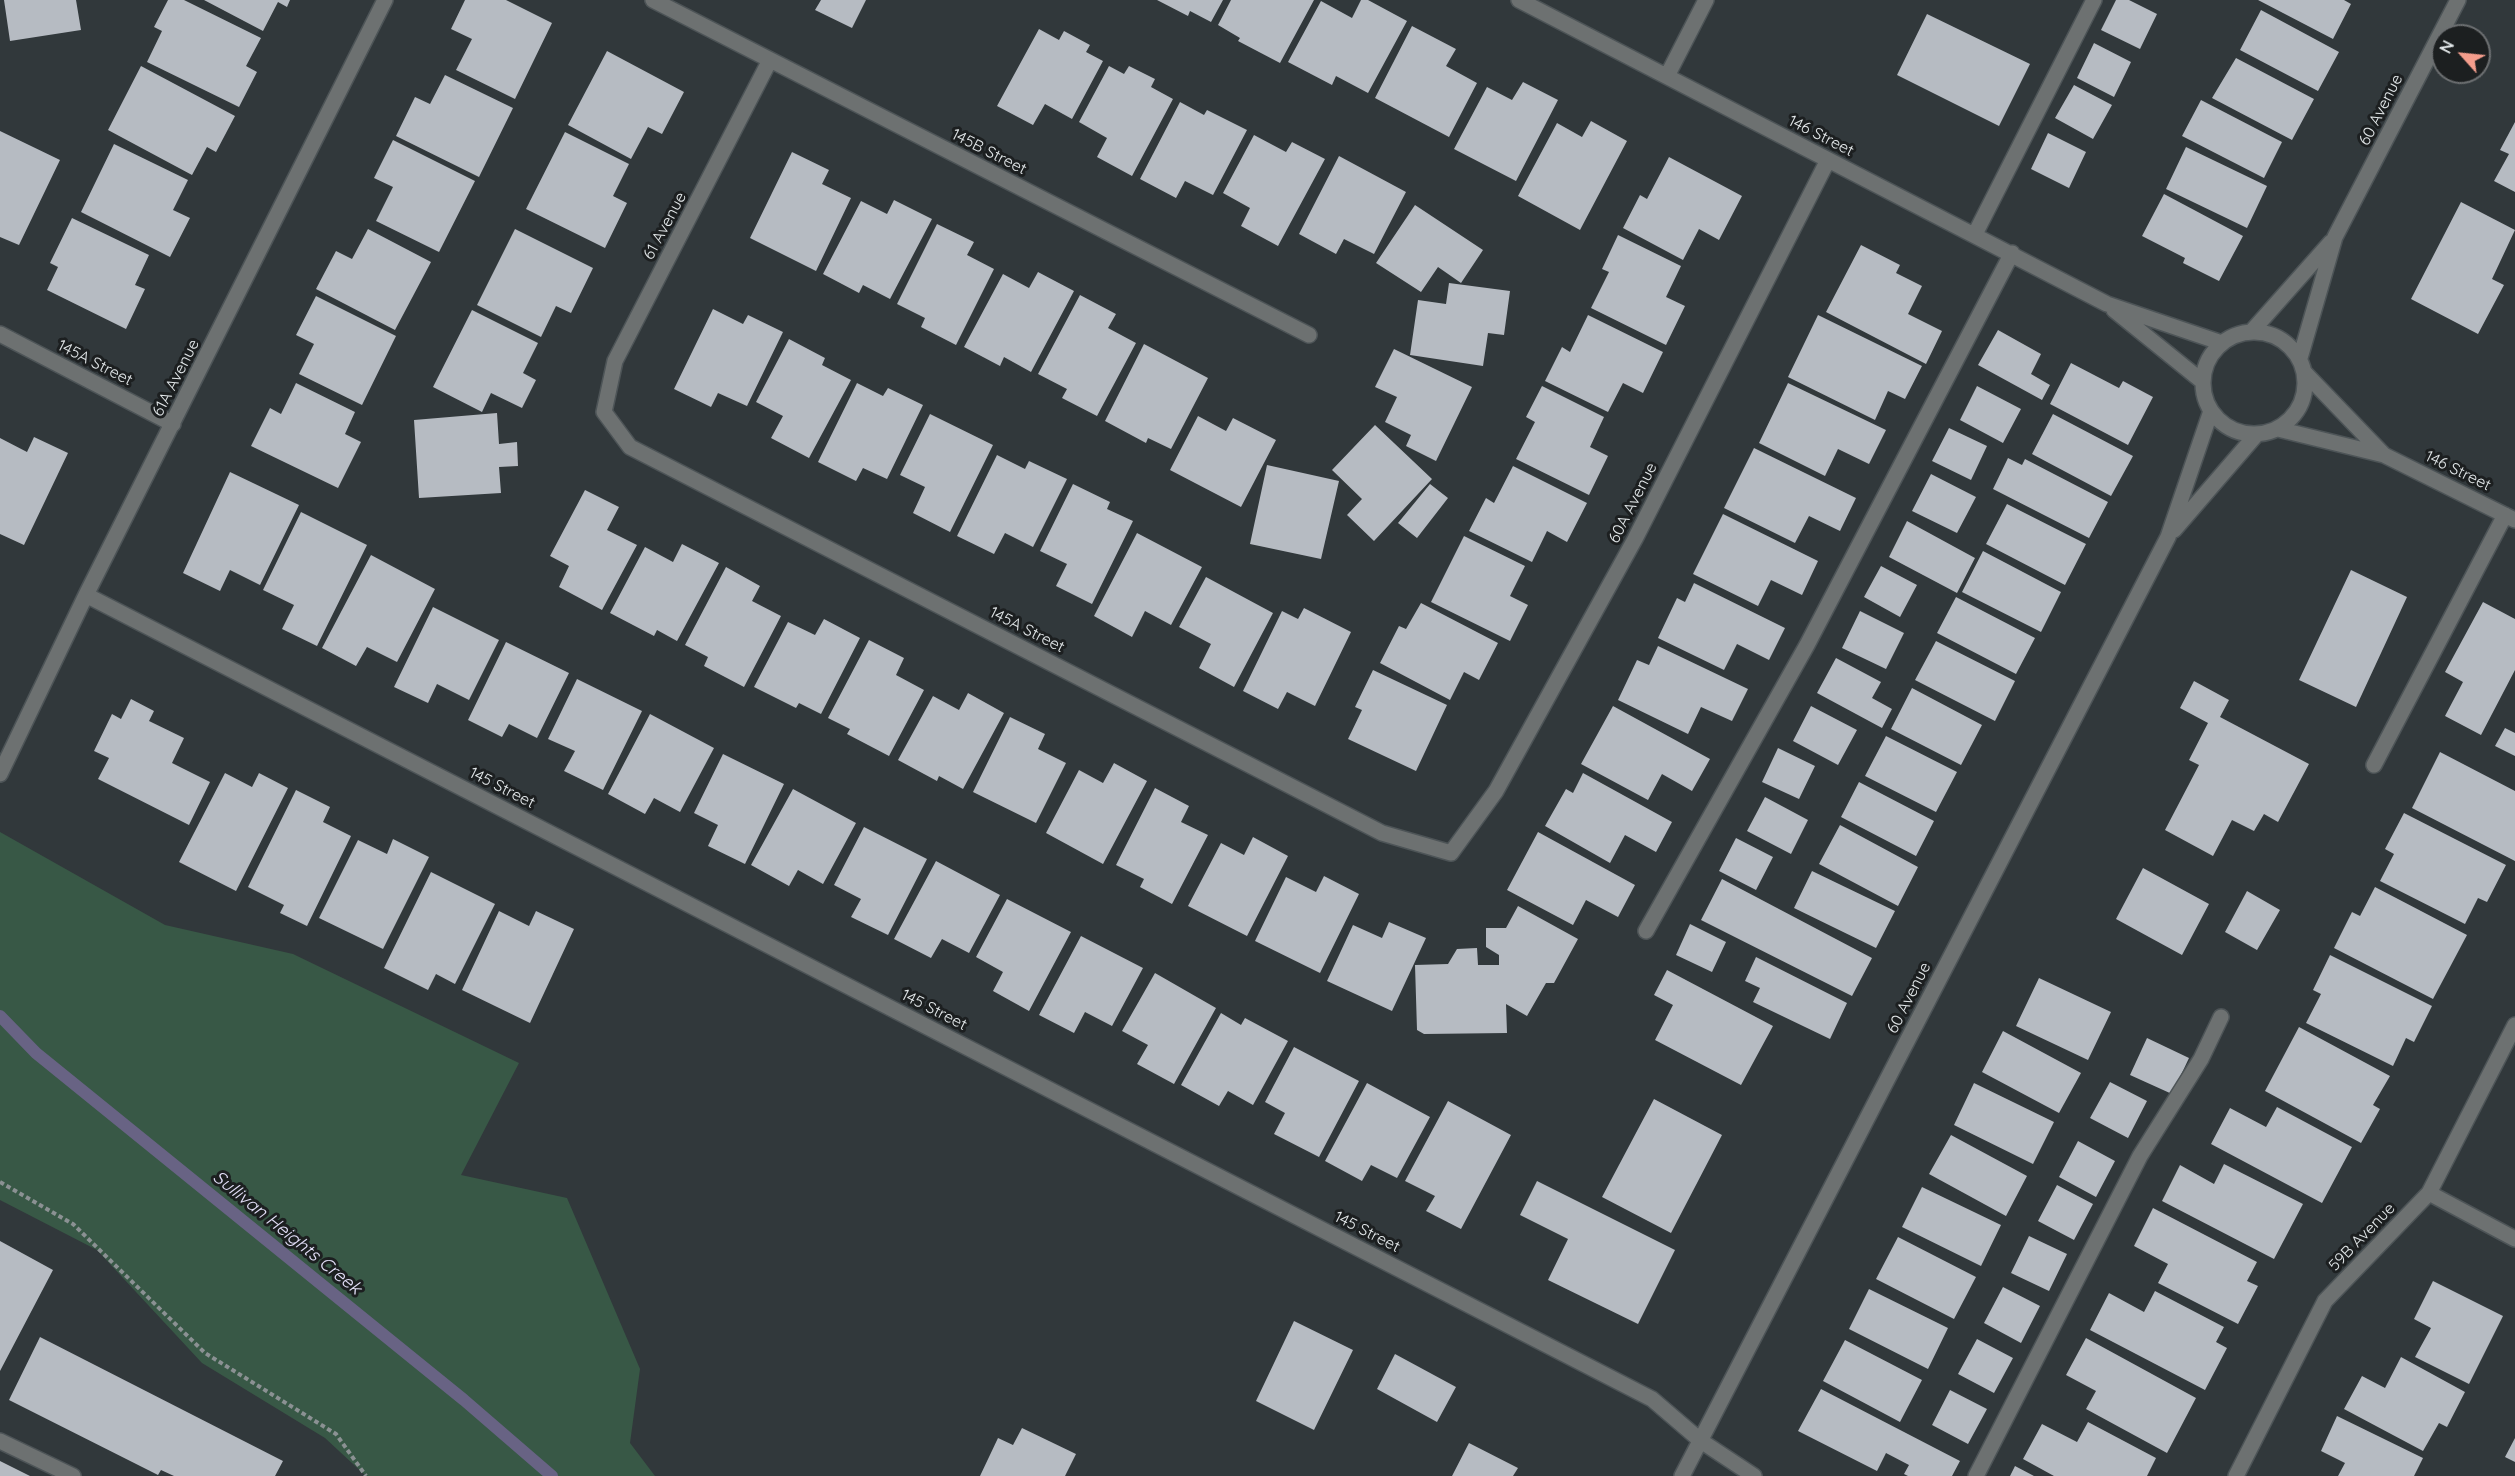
<!DOCTYPE html>
<html>
<head>
<meta charset="utf-8">
<style>
	body { margin:0 }
	#map { position:relative; width:2515px; height:1476px; overflow:hidden; background:#31383b; font-family:Quicksand,sans-serif }
	canvas { display:block }
	.north { position:absolute; left:2431px; top:24px; width:60px; height:60px; box-sizing:border-box; background:#1c1f20; border:2px solid #6c6f71; border-radius:50%; rotate:297deg; font-size:16px; font-weight:700; line-height:24px; text-align:center; color:#e3e8ea }
	.north::after { content:''; display:block; margin:auto; width:21px; height:27px; background:#f49d8c; clip-path:polygon(50% 0,100% 100%,50% 72%,0 100%) }
</style>
</head>
<body>
<div id="map">
<canvas width="2515" height="1476"></canvas>
<div class="north">N</div>
</div>
<script>
const ctx = document.querySelector('canvas').getContext('2d');
ctx.lineJoin = 'round';
function fill(path, color) { ctx.fillStyle = color; ctx.fill(path, 'evenodd'); }
const shape = rows => new Path2D(rows.map(r => 'M' + r).join(''));
function trace(path, color, width, dash) { ctx.strokeStyle = color; ctx.lineWidth = width; ctx.lineCap = dash ? 'butt' : 'round'; ctx.setLineDash(dash || []); ctx.stroke(path); }
function drawText(font, color, halo, rows, align = 'center') {
  ctx.font = font + ' Quicksand,sans-serif'; ctx.lineWidth = 6; ctx.setLineDash([]); ctx.textBaseline = 'middle'; ctx.strokeStyle = halo; ctx.fillStyle = color; for (const [text, x, y, turn = 0] of rows) {
    ctx.save(); ctx.translate(x, y); ctx.rotate((+turn || 0) * Math.PI / 180); ctx.textAlign = isNaN(turn) ? turn : align; if (halo) ctx.strokeText(text, 0, 0); ctx.fillText(text, 0, 0); ctx.restore();
  }
}
fill(shape([
	[0,832,165,925,293,954,519,1063,461,1175,567,1198,640,1369,630,1443,655,1476,366,1476,325,1438,202,1363,97,1250,0,1200]
]), '#385846');
trace(shape([
	[0,1016,36,1053,464,1400,552,1476]
]), '#686384', 12);
fill(shape([
	[4,0,76,0,81,30,10,41],
	[168,0,184,0,261,38,246,66,257,72,239,107,147,62,162,31,154,27],
	[204,0,290,0,287,7,278,2,263,31],
	[465,0,506,0,552,23,515,99,456,70,472,39,451,29],
	[821,0,866,0,852,28,815,10],
	[1157,0,1223,0,1211,22,1190,11,1188,16],
	[1231,0,1314,0,1280,63,1238,41,1240,38,1218,25],
	[1361,0,1368,0,1407,21,1368,93,1336,76,1332,85,1288,62,1321,1,1352,18],
	[2116,0,2129,0,2157,14,2140,49,2101,30],
	[2258,0,2344,0,2351,4,2333,39],
	[2261,10,2339,52,2318,91,2240,50],
	[1927,14,2030,64,1999,126,1897,75],
	[1412,26,1456,49,1446,66,1477,83,1449,137,1375,98],
	[1039,29,1059,40,1064,31,1090,45,1086,52,1103,61,1072,119,1045,104,1033,125,997,106],
	[2094,43,2131,62,2114,97,2077,78],
	[607,51,684,92,662,134,648,127,631,159,568,125],
	[2236,58,2314,99,2292,140,2212,98],
	[141,66,235,116,216,152,207,147,192,175,108,130],
	[1109,66,1124,74,1129,66,1155,79,1151,87,1173,99,1132,176,1097,157,1107,138,1079,122],
	[445,75,513,108,479,177,396,136,415,97,430,104],
	[1523,82,1558,100,1516,181,1454,149,1487,87,1512,100],
	[2074,85,2112,105,2093,139,2055,118],
	[2201,100,2282,142,2264,178,2182,136],
	[1180,102,1204,115,1207,110,1247,130,1213,195,1185,181,1176,198,1140,179],
	[1591,121,1627,141,1580,230,1518,196,1557,123,1582,137],
	[2515,122,2515,192,2494,181,2509,154,2500,150],
	[0,131,60,160,19,245,0,237],
	[565,132,629,164,613,196,627,203,605,248,526,209],
	[2048,133,2086,152,2069,188,2031,169],
	[1254,135,1286,152,1292,142,1325,159,1278,246,1241,226,1250,208,1223,193],
	[393,140,475,181,439,252,376,221,393,187,374,178],
	[114,144,188,180,173,210,190,218,170,257,81,212],
	[2186,147,2267,186,2247,228,2166,189],
	[792,152,829,170,822,184,851,198,816,271,750,238],
	[1339,156,1406,192,1374,254,1344,239,1336,254,1299,234],
	[1669,157,1742,196,1719,240,1699,229,1683,260,1623,228,1640,195,1647,199],
	[2164,194,2243,236,2219,281,2183,263,2185,258,2142,236],
	[894,200,932,219,890,299,863,285,859,293,823,274,861,201,887,214],
	[2461,202,2515,230,2492,279,2504,285,2478,334,2411,299],
	[1415,205,1483,250,1461,283,1438,267,1421,292,1376,263],
	[72,218,149,255,135,285,145,289,126,329,47,290,58,267,50,263],
	[937,224,974,242,967,255,994,269,956,345,921,327,925,318,897,304],
	[368,229,431,262,395,330,316,289,336,251,352,259],
	[515,229,593,268,571,313,556,306,541,337,477,305],
	[1618,235,1681,266,1666,297,1685,306,1666,345,1591,308,1609,272,1602,269],
	[1861,245,1900,265,1896,273,1922,286,1908,314,1942,331,1926,364,1826,312],
	[1038,272,1074,291,1031,372,1004,357,1000,366,964,347,1003,274,1029,288],
	[1449,283,1510,291,1504,335,1488,333,1483,366,1410,355,1418,300,1446,304],
	[1080,295,1116,314,1108,328,1136,343,1097,416,1062,398,1067,389,1038,374],
	[316,296,396,336,362,405,299,374,314,344,296,335],
	[713,309,743,324,748,315,783,332,747,406,718,393,711,407,674,389],
	[472,310,538,343,523,373,536,380,522,408,491,393,482,412,433,387],
	[1588,315,1663,352,1643,393,1623,383,1608,412,1545,381,1562,347,1570,352],
	[1818,315,1922,366,1905,399,1888,391,1875,420,1788,377],
	[1998,330,2041,354,2031,374,2050,385,2042,400,1978,365],
	[789,339,825,358,822,365,851,380,809,458,771,438,783,416,756,402],
	[1144,344,1208,378,1171,449,1148,438,1146,443,1105,421],
	[1394,349,1472,387,1436,461,1406,446,1411,435,1385,422,1397,397,1375,387],
	[2071,363,2119,388,2123,381,2153,397,2128,445,2050,404],
	[296,383,355,412,345,434,361,442,338,488,251,446,270,408,281,414],
	[857,383,883,396,888,388,923,405,887,479,863,468,856,481,818,462],
	[1788,383,1886,430,1869,464,1838,449,1825,476,1759,443],
	[1542,386,1604,417,1590,447,1608,456,1589,495,1516,459,1535,422,1526,417],
	[1977,386,2021,409,2003,443,1960,420],
	[497,413,499,444,517,442,518,466,499,467,501,493,419,498,414,420],
	[930,414,993,445,950,532,913,513,925,487,900,475],
	[2053,414,2133,456,2111,496,2032,454],
	[1198,416,1226,431,1233,418,1276,440,1241,507,1170,470],
	[1375,425,1432,479,1374,541,1347,515,1362,499,1332,470],
	[1949,428,1987,446,1971,480,1932,461],
	[34,437,68,453,24,545,0,534,0,438,27,452],
	[1754,448,1856,498,1840,531,1809,516,1795,543,1724,508],
	[997,455,1025,469,1029,461,1067,479,1033,547,1005,533,994,554,957,536],
	[2008,458,2022,465,2025,459,2108,502,2089,538,1993,489],
	[1267,465,1339,481,1321,559,1250,544],
	[1513,466,1587,503,1567,542,1547,531,1532,562,1469,531,1486,498,1494,503],
	[230,472,299,505,260,585,230,570,220,591,183,573],
	[1931,474,1976,497,1957,533,1912,511],
	[1073,484,1110,502,1107,509,1133,521,1092,604,1056,586,1067,564,1040,551],
	[1430,484,1448,498,1417,538,1398,523],
	[585,490,619,507,607,530,637,545,602,610,559,587,569,566,550,556],
	[2007,504,2086,544,2065,585,1986,544],
	[301,512,367,545,317,646,282,629,294,605,263,590],
	[1723,514,1818,561,1802,595,1771,580,1758,606,1693,574],
	[1907,521,1975,558,1957,593,1889,557],
	[1137,533,1202,567,1171,625,1145,611,1132,637,1094,616],
	[1464,536,1525,566,1510,596,1528,605,1510,641,1431,602],
	[682,544,719,563,677,641,657,630,654,636,610,613,645,547,673,562],
	[1983,551,2061,592,2041,632,1962,592],
	[371,555,435,589,397,662,367,647,356,666,322,648],
	[1881,566,1917,585,1900,617,1864,597],
	[726,567,760,586,752,601,781,616,744,687,704,666,708,657,685,645],
	[2351,570,2407,597,2356,707,2299,680],
	[1206,577,1273,613,1234,687,1199,668,1211,644,1179,627],
	[1694,583,1785,628,1769,660,1737,644,1724,670,1658,638,1677,598,1685,602],
	[1956,597,2035,638,2016,674,1937,633],
	[2483,602,2515,619,2515,670,2481,735,2445,716,2463,682,2445,672],
	[1421,603,1498,643,1479,680,1464,672,1450,700,1380,663,1399,626,1406,629],
	[433,607,499,640,469,700,437,684,428,703,394,687],
	[1304,608,1351,632,1315,706,1287,692,1278,709,1243,691,1282,611,1298,619],
	[1860,611,1904,633,1886,669,1842,648],
	[824,619,860,638,821,714,799,703,796,708,754,687,788,622,815,635],
	[869,640,904,658,896,675,924,690,889,756,847,734,850,729,828,718],
	[1936,641,2015,681,1995,721,1915,680],
	[506,642,569,673,537,738,509,724,502,737,468,720],
	[1658,646,1748,689,1732,721,1701,707,1688,734,1618,700,1637,660,1649,665],
	[1836,658,1881,682,1872,698,1892,709,1882,728,1817,693],
	[1373,670,1447,705,1416,771,1348,739,1362,710,1355,707],
	[577,679,642,711,603,790,564,771,575,751,548,739],
	[2194,681,2229,700,2220,717,2309,764,2278,822,2264,814,2254,831,2232,820,2213,856,2165,830,2199,765,2189,760,2208,723,2180,708],
	[1912,688,1982,725,1961,765,1891,729],
	[968,693,1004,713,963,789,939,776,937,781,898,760,933,696,959,710],
	[131,699,154,711,149,721,184,738,172,763,210,782,189,825,98,779,109,758,94,751,112,714,121,719],
	[1613,706,1710,759,1692,791,1662,774,1648,800,1581,764],
	[1811,706,1857,730,1838,765,1793,741],
	[650,714,714,748,680,812,654,798,645,814,608,794],
	[1010,717,1045,734,1038,749,1066,763,1036,823,973,792],
	[2505,728,2515,733,2515,756,2495,746],
	[1886,736,1957,772,1936,812,1865,776],
	[1778,748,1815,766,1799,799,1762,782],
	[2440,752,2515,791,2515,861,2412,808],
	[723,754,784,784,745,864,708,846,718,825,694,813],
	[1114,763,1147,781,1103,864,1046,833,1079,770,1103,783],
	[225,773,252,787,259,773,288,788,236,891,179,862],
	[1583,773,1672,822,1656,852,1625,835,1610,863,1545,826,1566,789,1573,793],
	[1859,782,1934,821,1916,856,1841,817],
	[1155,788,1189,806,1181,822,1208,835,1172,904,1140,887,1144,879,1116,865],
	[793,789,856,823,823,884,798,870,789,886,751,865],
	[296,790,330,807,323,822,351,836,307,926,280,913,284,905,248,887],
	[1765,797,1808,820,1791,854,1747,831],
	[2404,813,2506,865,2487,902,2478,898,2465,924,2380,881,2394,854,2385,849],
	[1840,825,1918,867,1898,906,1819,864],
	[864,827,927,859,888,935,851,917,861,899,834,885],
	[1538,832,1635,885,1618,917,1586,900,1573,925,1507,890],
	[1253,837,1288,856,1247,936,1188,906,1221,843,1244,855],
	[1736,838,1773,857,1756,890,1719,871],
	[393,839,429,857,383,949,319,918,358,840,387,854],
	[936,861,1000,895,969,953,942,939,931,958,894,939],
	[2143,868,2209,904,2182,955,2116,919],
	[1812,871,1895,911,1876,948,1794,908],
	[431,872,495,904,455,984,436,974,428,990,384,968],
	[1324,876,1359,894,1320,973,1255,941,1286,877,1316,892],
	[1722,879,1872,958,1852,996,1701,920],
	[2375,887,2467,935,2433,999,2334,948,2352,912,2360,916],
	[2247,891,2280,910,2257,950,2225,932],
	[1007,899,1071,932,1029,1011,993,991,1003,972,976,957],
	[1518,906,1578,939,1554,983,1546,983,1527,1016,1506,1004,1507,1033,1424,1034,1417,1030,1415,965,1448,964,1457,949,1477,948,1478,965,1499,965,1499,955,1486,947,1486,928,1506,928],
	[499,911,529,926,536,911,574,929,530,1023,462,990],
	[1389,922,1426,938,1392,1011,1327,981,1353,925,1382,938],
	[1690,924,1726,942,1712,972,1676,955],
	[1081,936,1143,968,1112,1026,1085,1012,1074,1033,1039,1015],
	[2330,955,2432,1006,2414,1042,2406,1038,2393,1066,2306,1023,2321,994,2313,990],
	[1756,957,1847,1003,1830,1039,1753,1002,1760,988,1745,981],
	[1667,970,1773,1026,1741,1085,1655,1040,1673,1005,1654,995],
	[1155,973,1216,1008,1174,1084,1137,1064,1148,1045,1122,1031],
	[2039,978,2111,1012,2088,1060,2016,1026],
	[1221,1013,1241,1025,1245,1018,1288,1041,1253,1105,1228,1091,1219,1106,1181,1085],
	[2299,1027,2390,1076,2373,1105,2380,1109,2361,1143,2265,1091],
	[2003,1031,2081,1073,2059,1113,1982,1072],
	[2147,1038,2189,1058,2172,1094,2130,1075],
	[1294,1047,1359,1081,1319,1157,1274,1134,1285,1113,1265,1102],
	[2110,1082,2147,1101,2128,1138,2090,1118],
	[1367,1083,1430,1117,1397,1178,1371,1165,1362,1181,1325,1161],
	[1974,1083,2054,1122,2033,1164,1954,1125],
	[1654,1099,1722,1135,1671,1233,1602,1197],
	[1448,1101,1511,1135,1461,1229,1426,1211,1435,1196,1405,1181],
	[2277,1107,2352,1147,2322,1203,2211,1144,2230,1108,2266,1127],
	[1951,1135,2027,1176,2006,1216,1929,1174],
	[2078,1141,2115,1161,2096,1197,2059,1177],
	[2224,1164,2303,1204,2274,1259,2162,1201,2180,1165,2214,1184],
	[1537,1181,1675,1250,1638,1324,1548,1280,1568,1239,1520,1215],
	[2057,1185,2093,1204,2074,1240,2038,1221],
	[1922,1187,2001,1225,1981,1266,1902,1227],
	[2153,1208,2257,1262,2247,1281,2258,1286,2238,1324,2158,1283,2168,1264,2134,1246],
	[2029,1236,2067,1254,2049,1291,2011,1273],
	[1898,1237,1976,1277,1954,1319,1876,1279],
	[0,1241,53,1270,0,1371],
	[2433,1281,2503,1316,2469,1384,2415,1357,2431,1328,2414,1319],
	[2003,1287,2040,1306,2021,1343,1984,1323],
	[1869,1289,1948,1328,1928,1369,1849,1329],
	[2155,1291,2224,1327,2216,1342,2227,1348,2205,1390,2090,1330,2109,1293,2144,1312],
	[1294,1321,1353,1350,1314,1430,1256,1401],
	[40,1337,283,1461,275,1476,174,1476,161,1470,158,1475,9,1400],
	[2086,1338,2196,1398,2167,1453,2086,1409,2096,1391,2066,1375],
	[1977,1339,2013,1358,1994,1393,1958,1374],
	[1845,1340,1922,1380,1900,1422,1823,1381],
	[1395,1354,1456,1387,1437,1422,1377,1389],
	[2401,1357,2465,1392,2447,1427,2439,1423,2423,1451,2344,1409,2362,1376,2385,1388],
	[1821,1389,1960,1461,1952,1476,1908,1476,1904,1474,1909,1465,1886,1453,1877,1471,1798,1431],
	[1950,1390,1987,1409,1968,1444,1932,1425],
	[2337,1416,2423,1458,2414,1476,2338,1476,2345,1463,2321,1451],
	[2088,1422,2156,1458,2147,1476,2054,1476,2023,1459,2042,1424,2077,1442],
	[1022,1428,1076,1454,1065,1476,980,1476,998,1438,1013,1445],
	[2515,1438,2515,1462,2505,1457],
	[1469,1443,1518,1468,1513,1476,1452,1476],
	[0,1461,30,1476,0,1476],
	[2015,1466,2034,1476,2010,1476]
]), '#b6bbc2');
const minor = shape([
	[653,0,1309,335],
	[1519,0,2107,304,2222,343],
	[770,60,615,361,604,412,630,447,1382,833,1451,853,1496,791,1635,539,1828,160],
	[1667,76,1706,0],
	[1975,234,2094,0],
	[2114,310,2203,382],
	[2252,331,2331,242],
	'2203 383a51 51 0 1 1 102 0a51 51 0 1 1-102 0Z',
	[0,334,173,424],
	[2300,358,2335,237,2458,0],
	[2305,373,2384,455],
	[2278,429,2384,455,2515,520],
	[2174,530,2256,435],
	[86,595,1652,1399,1701,1441,1754,1476],
	[2374,765,2505,515],
	[0,774,86,595,385,0],
	[1646,931,1807,645,2012,253],
	[2429,1193,2515,1239],
	[0,1441,73,1476],
	[1682,1476,2168,537,2211,411],
	[1976,1476,2140,1156,2201,1059,2221,1017],
	[2236,1476,2325,1301,2429,1193,2515,1025]
]);
trace(minor, '#4d5457', 18);
trace(shape([
	[0,1182,73,1224,205,1353,336,1434,366,1476]
]), '#8b9193', 4, [4.5, 3]);
trace(minor, '#6d7171', 15);
drawText('16px', '#e3e8ea', '#1c1f20', [
	["60 Avenue",2381,110,-63],
	["146 Street",1821,136,27],
	["145B Street",989,152,27],
	["61 Avenue",665,226,-62],
	["145A Street",95,363,27],
	["61A Avenue",176,378,-63],
	["146 Street",2458,471,26],
	["60A Avenue",1633,503,-63],
	["145A Street",1027,630,27],
	["145 Street",502,788,27],
	["60 Avenue",1909,998,-63],
	["145 Street",934,1010,27],
	["145 Street",1367,1232,27],
	["59B Avenue",2362,1237,-46]
]);
drawText('italic 18px', '#e3dff8', '#1c1f20', [
	["Sullivan Heights Creek",287,1233,39]
]);
</script>
</body>
</html>
